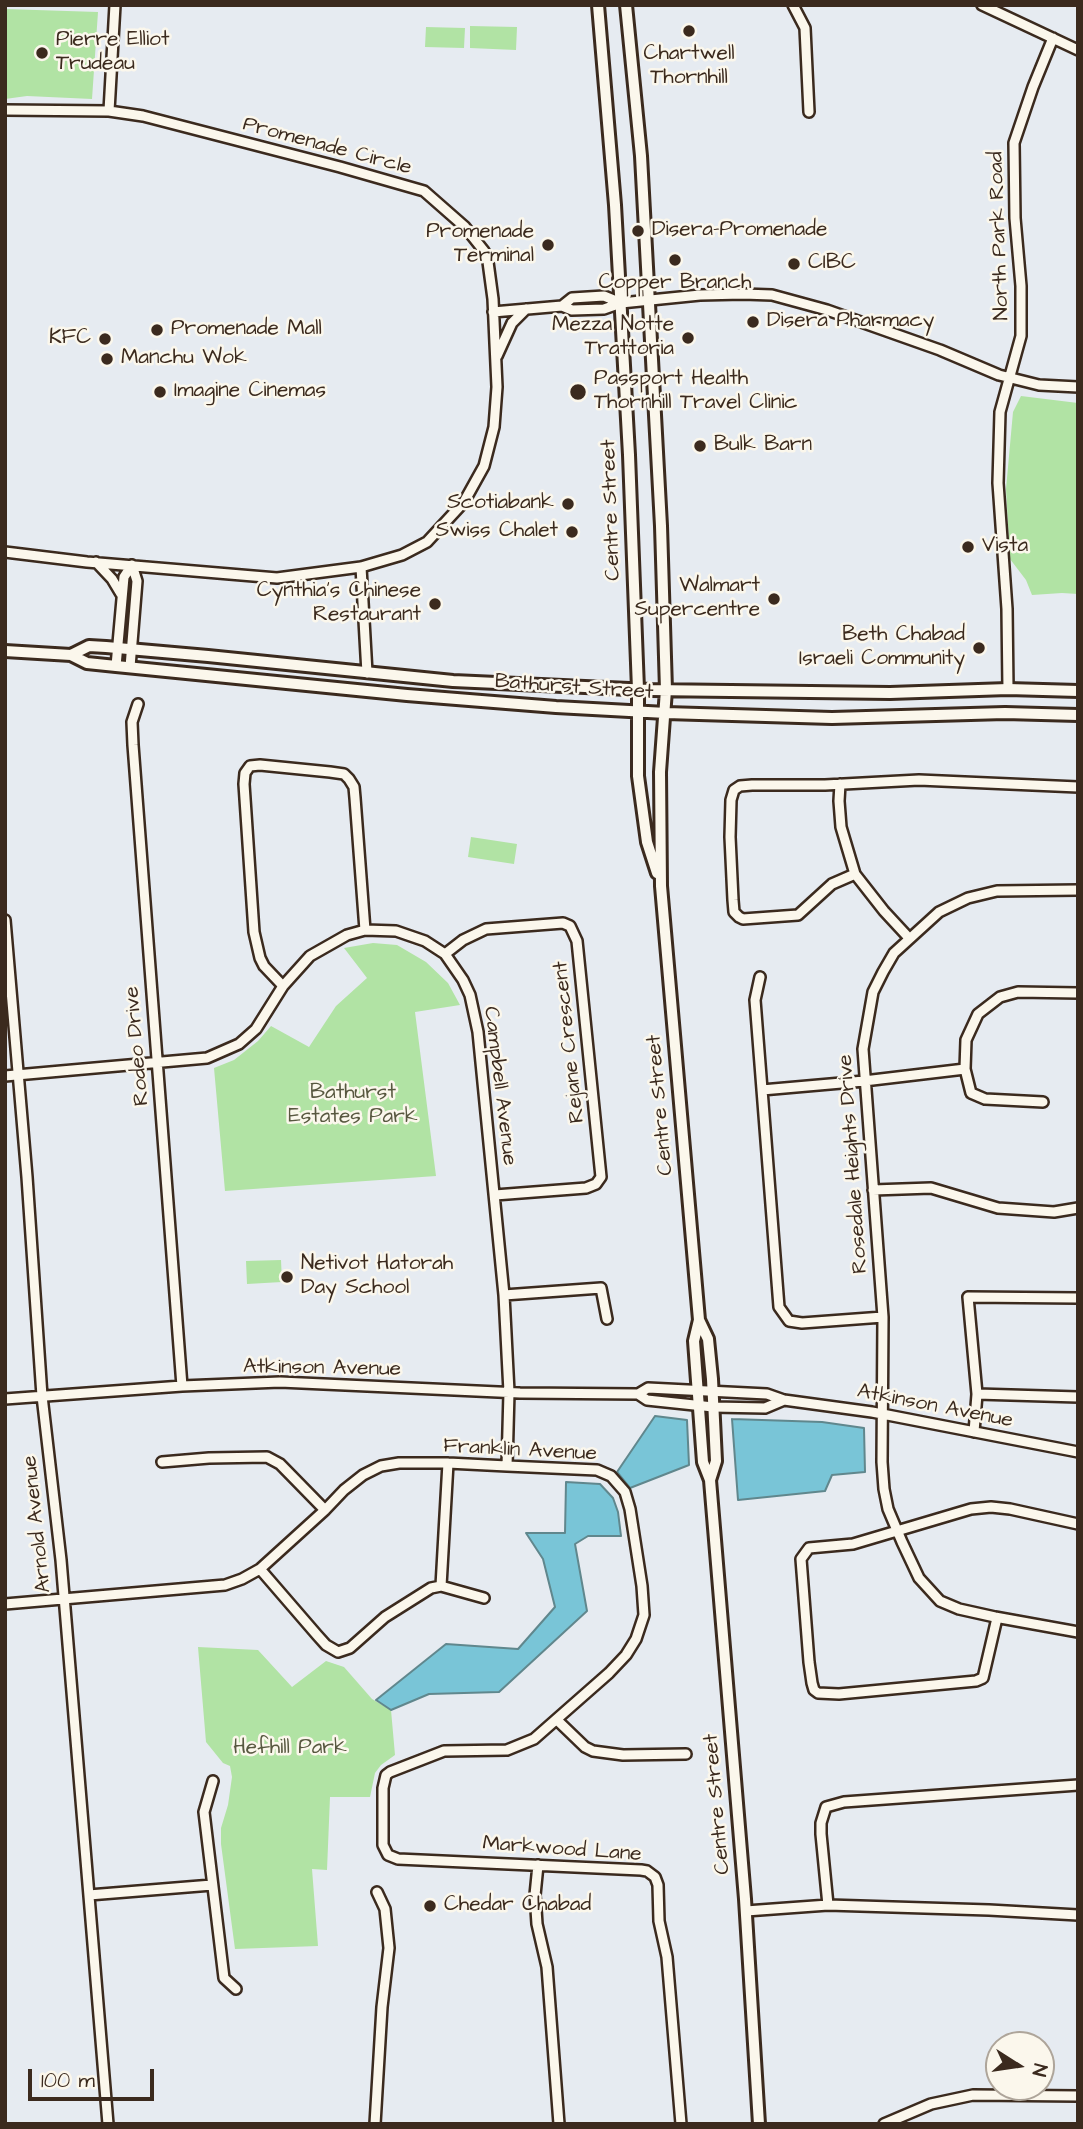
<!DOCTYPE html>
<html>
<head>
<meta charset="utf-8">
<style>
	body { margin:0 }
	#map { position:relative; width:1083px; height:2129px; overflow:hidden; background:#e6ebf1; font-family:"Architects Daughter",sans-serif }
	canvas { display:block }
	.frame { position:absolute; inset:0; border:7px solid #3b2a1e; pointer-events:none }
	.north { position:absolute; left:985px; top:2031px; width:70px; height:70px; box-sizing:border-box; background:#fbf7ec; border:2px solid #aea59a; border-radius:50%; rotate:102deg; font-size:19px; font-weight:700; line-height:28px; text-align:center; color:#3b2a1e }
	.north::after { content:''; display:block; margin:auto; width:24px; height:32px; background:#3b2a1e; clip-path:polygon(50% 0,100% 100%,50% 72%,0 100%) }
	.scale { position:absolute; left:28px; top:2069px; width:126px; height:32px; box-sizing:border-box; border:4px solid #3b2a1e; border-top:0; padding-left:9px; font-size:21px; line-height:24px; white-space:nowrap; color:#3b2a1e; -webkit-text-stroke:5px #fbf7ec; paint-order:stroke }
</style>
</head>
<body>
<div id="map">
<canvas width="1083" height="2129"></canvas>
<div class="frame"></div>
<div class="north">N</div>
<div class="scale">100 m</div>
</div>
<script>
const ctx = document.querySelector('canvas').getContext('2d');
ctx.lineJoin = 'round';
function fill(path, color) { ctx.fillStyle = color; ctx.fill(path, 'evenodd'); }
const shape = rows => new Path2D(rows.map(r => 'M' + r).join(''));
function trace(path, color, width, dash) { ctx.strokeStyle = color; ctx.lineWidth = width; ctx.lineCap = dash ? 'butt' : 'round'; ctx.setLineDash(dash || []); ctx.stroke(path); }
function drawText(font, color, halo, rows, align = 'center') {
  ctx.font = font + ' "Architects Daughter",sans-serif'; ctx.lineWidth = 5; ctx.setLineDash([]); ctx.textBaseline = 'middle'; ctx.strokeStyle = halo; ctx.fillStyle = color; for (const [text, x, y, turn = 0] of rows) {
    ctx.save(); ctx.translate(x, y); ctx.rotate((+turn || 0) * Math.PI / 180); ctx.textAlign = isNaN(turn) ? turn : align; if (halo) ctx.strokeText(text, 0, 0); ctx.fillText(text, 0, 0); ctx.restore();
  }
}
fill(shape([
	[5,9,98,12,92,99,27,96,5,99],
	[470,26,517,27,516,50,470,48],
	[426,27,465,28,464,48,425,47],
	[1021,396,1078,403,1078,594,1062,593,1032,595,1026,580,1010,559,1006,489,1013,412],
	[471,837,517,844,514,864,468,857],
	[373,943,397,945,426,962,448,983,460,1005,415,1012,436,1176,225,1191,214,1068,234,1060,258,1041,271,1026,309,1047,336,1006,367,978,344,948],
	[281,1260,282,1282,247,1284,246,1261],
	[198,1647,258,1650,292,1687,326,1661,344,1667,372,1699,391,1710,395,1755,381,1765,375,1773,370,1797,330,1797,327,1870,312,1869,318,1946,235,1949,221,1844,221,1828,228,1805,232,1777,230,1766,223,1763,206,1742]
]), '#b1e3a4');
const water = shape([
	[655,1416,687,1420,689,1465,630,1488,617,1472,655,1416],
	[732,1419,822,1422,864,1428,865,1472,832,1475,825,1491,738,1500,732,1419],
	[566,1482,600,1484,613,1498,618,1512,621,1536,588,1536,575,1544,587,1611,499,1692,429,1694,391,1710,376,1700,446,1644,518,1649,555,1607,543,1559,526,1533,565,1533,566,1482]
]);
fill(water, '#79c5d7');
trace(water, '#60878d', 2);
const minor = shape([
	[793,5,805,28,809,112],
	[982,5,1078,50],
	[5,110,109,111,143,116,340,167,424,191,465,227,484,251,488,262,493,299,497,387,494,427,484,466,464,502,427,542,402,555,361,567,277,578,87,562,5,552],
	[109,111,115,5],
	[562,306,572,298,604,296,621,303],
	[493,312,562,306,572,310,604,309,621,303,700,295,743,294,772,295,827,310,940,350,999,375,1039,385,1078,387],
	[497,356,512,323,526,309],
	[96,562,112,579,121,594],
	[361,567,367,673],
	[116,666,124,577,132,565],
	[130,667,137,581,132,565],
	[1008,689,1007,609,998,483,1000,412,1021,336,1021,286,1015,218,1014,143,1033,87,1053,38],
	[138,704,132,722,133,745,182,1386],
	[840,784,839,801,841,827,855,874,884,911,909,938],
	[855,874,832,884,798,915,743,919,739,917,734,912,733,900,730,837,731,800,734,790,740,786,752,785,825,785,919,780,1078,787],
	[1078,890,997,891,968,898,939,912,894,953,883,972,873,992,863,1049,883,1317,882,1462,884,1489,888,1509,902,1542,919,1578,940,1601,959,1609,995,1617,1078,1632],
	[5,920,27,1177,42,1396,61,1560,108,2124],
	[445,954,463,940,486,929,563,923,570,926,577,941,601,1177,596,1184,586,1188,495,1195],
	[760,977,755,1000,779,1307,789,1321,802,1323,883,1317],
	[283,986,264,966,260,958,254,932,244,784,245,773,250,766,260,765,330,772,344,774,349,779,354,787,355,798,365,930],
	[5,1076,207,1058,239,1044,256,1029,283,986,310,956,347,935,365,930,396,931,425,941,445,954,463,980,470,995,478,1032,504,1295,509,1392,507,1466],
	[762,1090,864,1081,965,1069],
	[1043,1102,985,1099,971,1093,965,1069,966,1040,978,1014,1000,997,1018,992,1078,993],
	[873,1190,931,1188,998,1208,1054,1212,1078,1208],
	[504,1295,601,1288,607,1319],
	[638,1394,647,1400,713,1407,765,1408,784,1400],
	[977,1394,1078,1397],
	[5,1399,182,1386,280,1382,520,1393,638,1394,648,1388,767,1394,784,1400,872,1412,1078,1452],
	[974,1432,977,1394,968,1297,1078,1298],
	[162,1462,209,1458,267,1457,280,1464,325,1510],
	[260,1569,317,1635,326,1645,338,1652,350,1648,385,1617,431,1588,441,1586,484,1598],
	[441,1586,448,1463],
	[5,1604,225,1585,242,1579,260,1569,325,1510,344,1490,363,1475,381,1466,399,1463,448,1463,507,1466,597,1470,611,1476,625,1492,630,1509,642,1586,644,1615,636,1639,626,1655,609,1673,534,1739,507,1750,444,1751,390,1772,386,1775,383,1788,383,1845,388,1855,398,1859,641,1870,647,1871,655,1877,658,1885,659,1921,667,1957,681,2124],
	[997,1618,983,1678,976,1681,839,1694,818,1693,814,1690,812,1683,809,1662,801,1559,809,1548,853,1544,971,1509,991,1507,1010,1509,1078,1524],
	[557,1720,585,1747,593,1751,623,1755,686,1754],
	[213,1781,204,1812,224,1978,236,1989],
	[538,1865,535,1895,536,1909,537,1924,547,1967,559,2124],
	[89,1895,212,1885],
	[828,1905,821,1834,821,1823,826,1807,844,1802,1078,1785],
	[746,1911,828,1905,989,1910,1078,1915],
	[375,2124,382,2007,389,1948,385,1909,377,1892],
	[884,2124,931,2104,973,2095,1078,2096]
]);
const major = shape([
	[598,5,615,205,629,455,638,689,638,776,647,842,657,873],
	[626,5,641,156,661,526,666,690,660,772,661,886,699,1320,708,1339,712,1379,716,1461,710,1480],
	[5,651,71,655,87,663,116,666,407,695,556,707,666,713,832,718,1005,713,1078,715],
	[71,655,89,646,106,647,208,656,453,681,651,690,890,693,1008,689,1078,691],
	[699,1320,694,1341,703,1462,710,1480,745,1899,759,2124]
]);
trace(minor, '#3b2a1e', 14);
trace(major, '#3b2a1e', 16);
trace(minor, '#fbf7ec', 9);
trace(major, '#fbf7ec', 10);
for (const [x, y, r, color] of [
	[689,31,7,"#3b2a1e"],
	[42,53,7,"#3b2a1e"],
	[638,231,7,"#3b2a1e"],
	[548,245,7,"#3b2a1e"],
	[675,260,7,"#3b2a1e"],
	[794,264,7,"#3b2a1e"],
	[753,322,7,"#3b2a1e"],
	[157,330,7,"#3b2a1e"],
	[688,338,7,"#3b2a1e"],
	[105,339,7,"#3b2a1e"],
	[107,359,7,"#3b2a1e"],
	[160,392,7,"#3b2a1e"],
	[578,392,9,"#3b2a1e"],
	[700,446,7,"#3b2a1e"],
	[568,504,7,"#3b2a1e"],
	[572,532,7,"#3b2a1e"],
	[968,547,7,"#3b2a1e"],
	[774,599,7,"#3b2a1e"],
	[435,604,7,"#3b2a1e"],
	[979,648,7,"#3b2a1e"],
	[287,1277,7,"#3b2a1e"],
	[430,1906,7,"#3b2a1e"]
]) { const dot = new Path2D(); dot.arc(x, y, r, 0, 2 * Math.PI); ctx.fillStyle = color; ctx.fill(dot); trace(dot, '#fbf7ec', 2.5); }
drawText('21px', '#3b2a1e', '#fbf7ec', [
	["Pierre Elliot",56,41],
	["Trudeau",56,65],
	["Chartwell",689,55,"center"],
	["Thornhill",689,79,"center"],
	["Disera-Promenade",652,231],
	["Promenade",534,233,"right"],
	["Terminal",534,257,"right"],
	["CIBC",808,264],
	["Copper Branch",675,284,"center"],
	["Disera Pharmacy",767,322],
	["Mezza Notte",674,326,"right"],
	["Trattoria",674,350,"right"],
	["Promenade Mall",171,330],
	["KFC",91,339,"right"],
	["Manchu Wok",121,359],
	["Passport Health",594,380],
	["Thornhill Travel Clinic",594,404],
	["Imagine Cinemas",174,392],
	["Bulk Barn",714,446],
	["Scotiabank",554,504,"right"],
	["Swiss Chalet",558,532,"right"],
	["Vista",982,547],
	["Walmart",760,587,"right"],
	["Supercentre",760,611,"right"],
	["Cynthia's Chinese",421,592,"right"],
	["Restaurant",421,616,"right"],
	["Beth Chabad",965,636,"right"],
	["Israeli Community",965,660,"right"],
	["Netivot Hatorah",301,1265],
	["Day School",301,1289],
	["Chedar Chabad",444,1906]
], 'left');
drawText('21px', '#3b2a1e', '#fbf7ec', [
	["Promenade Circle",327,147,15],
	["North Park Road",1000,236,-92],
	["Centre Street",612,510,-92],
	["Bathurst Street",574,688,4],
	["Rejane Crescent",570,1042,-96],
	["Rodeo Drive",138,1046,-95],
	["Campbell Avenue",499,1086,83],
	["Centre Street",661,1105,-95],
	["Rosedale Heights Drive",854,1164,-94],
	["Atkinson Avenue",322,1369,1],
	["Atkinson Avenue",935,1407,11],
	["Franklin Avenue",520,1451,3],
	["Arnold Avenue",38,1524,-96],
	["Centre Street",718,1804,-95],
	["Markwood Lane",562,1850,4]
]);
drawText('21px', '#585840', '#fbf7ec', [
	["Bathurst",353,1094],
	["Estates Park",353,1118],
	["Hefhill Park",290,1749]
]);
</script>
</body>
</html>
